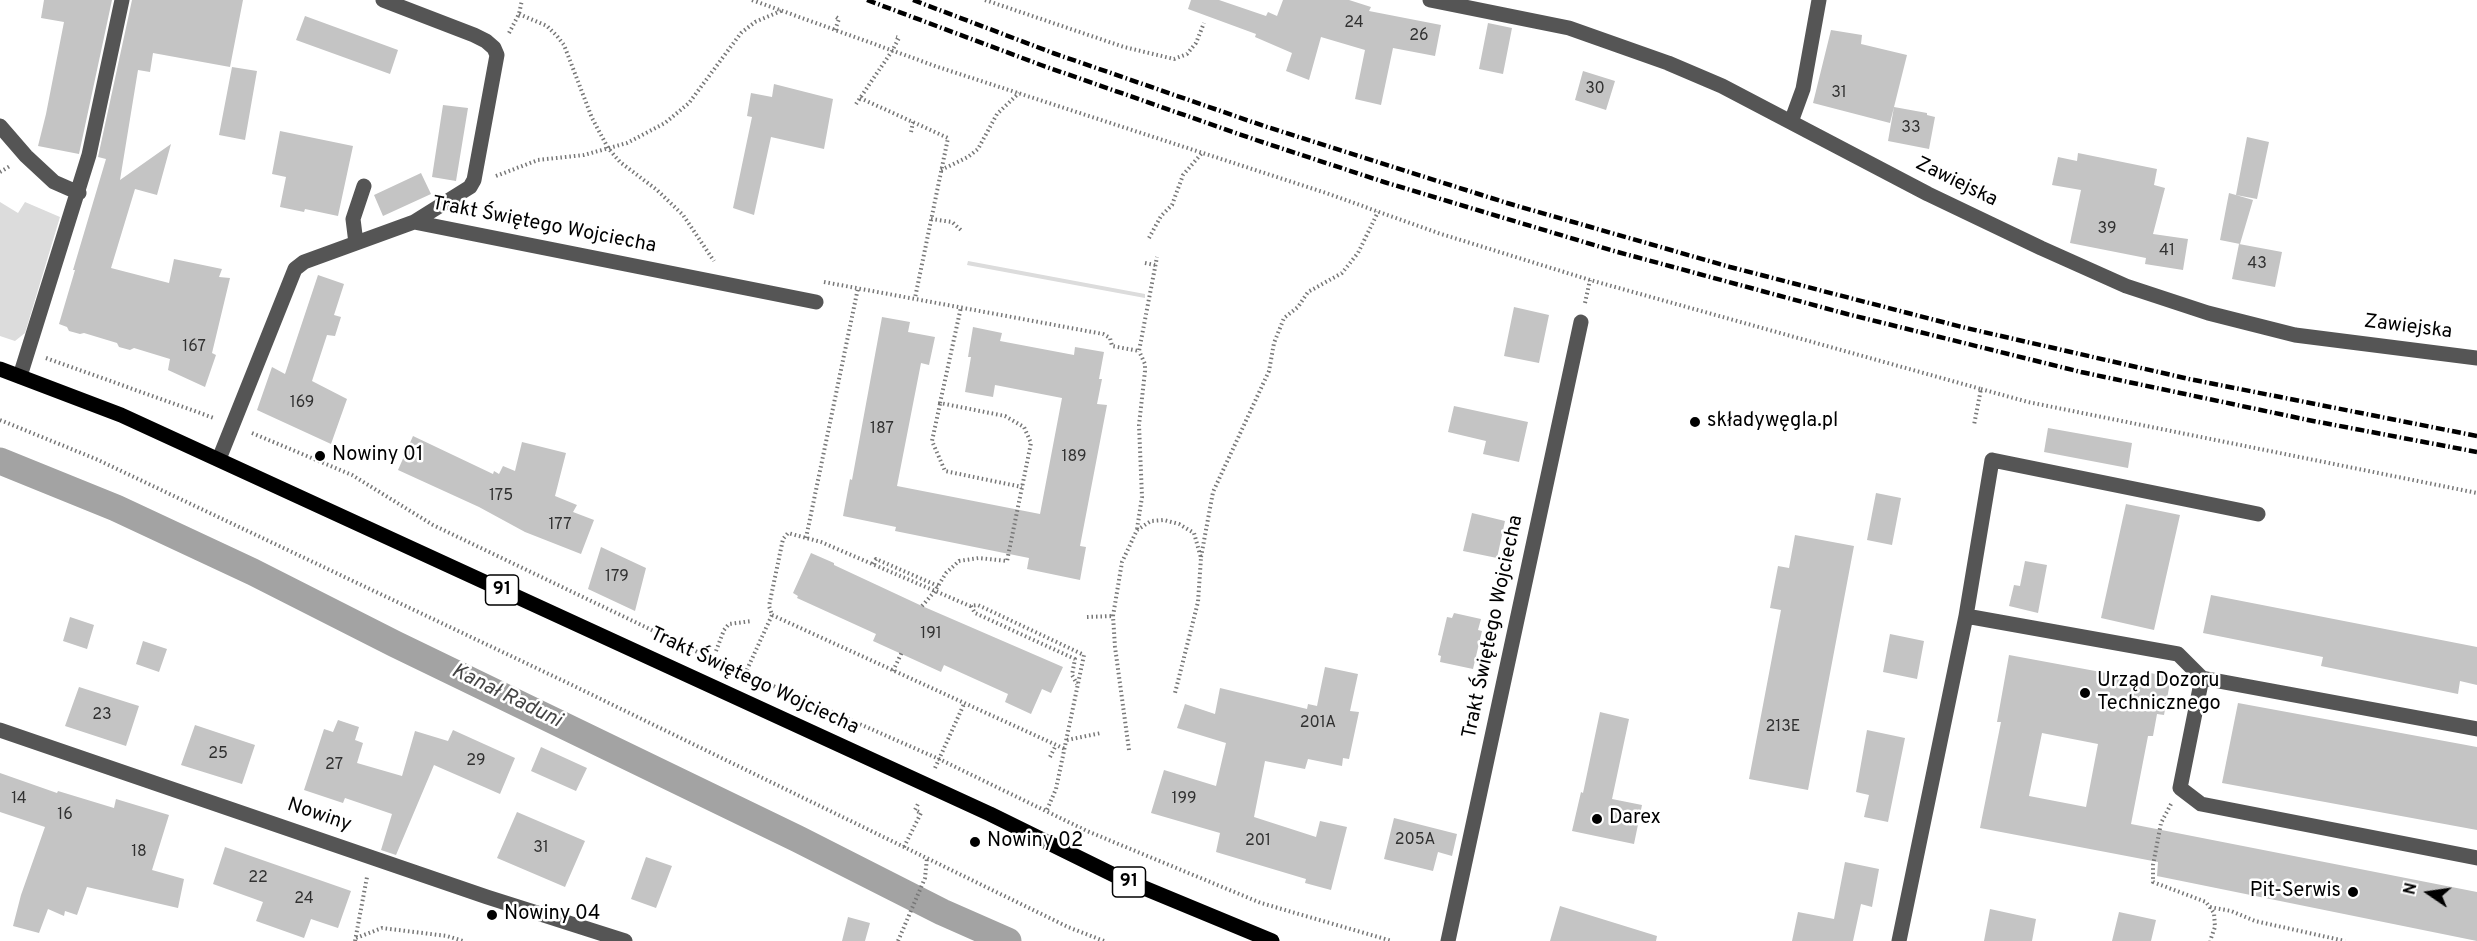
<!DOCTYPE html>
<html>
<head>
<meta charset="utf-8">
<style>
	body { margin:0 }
	#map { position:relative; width:2477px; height:941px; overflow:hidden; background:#fff; font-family:Overpass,sans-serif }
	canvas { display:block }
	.north { position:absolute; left:2399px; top:863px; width:60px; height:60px; -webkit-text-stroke:4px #fff; paint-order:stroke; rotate:283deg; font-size:16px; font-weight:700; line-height:24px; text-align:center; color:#000 }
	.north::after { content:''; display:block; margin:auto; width:21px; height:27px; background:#000; clip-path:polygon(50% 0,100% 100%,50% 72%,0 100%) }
</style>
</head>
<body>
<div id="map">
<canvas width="2477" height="941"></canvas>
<div class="north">N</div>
</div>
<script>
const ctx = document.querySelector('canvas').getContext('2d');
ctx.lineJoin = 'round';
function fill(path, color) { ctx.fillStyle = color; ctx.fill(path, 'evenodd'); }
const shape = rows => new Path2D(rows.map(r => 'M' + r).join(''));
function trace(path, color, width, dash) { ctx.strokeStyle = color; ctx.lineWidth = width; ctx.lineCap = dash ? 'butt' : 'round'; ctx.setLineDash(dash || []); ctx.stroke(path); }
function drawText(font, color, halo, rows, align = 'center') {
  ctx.font = font + ' Overpass,sans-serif'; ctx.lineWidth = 5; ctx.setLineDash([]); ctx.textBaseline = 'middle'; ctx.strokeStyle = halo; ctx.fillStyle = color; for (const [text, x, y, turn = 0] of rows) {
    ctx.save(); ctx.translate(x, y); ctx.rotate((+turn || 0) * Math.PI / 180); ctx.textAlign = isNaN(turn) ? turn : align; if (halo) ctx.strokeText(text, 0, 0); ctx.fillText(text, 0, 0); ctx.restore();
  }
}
fill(shape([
	[0,202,18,213,25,202,60,217,25,333,15,341,0,336],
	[968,261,1145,294,1145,298,967,265]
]), '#dcdcdc');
trace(shape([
	[0,461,116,508,253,572,395,644,798,839,942,912,1008,941]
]), '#a3a3a3', 27);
fill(shape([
	[44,0,112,0,79,154,38,146,46,114,64,22,41,18],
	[132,0,243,0,230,67,153,53,150,72,138,70,120,180,171,144,157,195,135,189,111,268,169,283,174,259,222,269,219,277,230,278,212,353,216,355,205,387,168,370,170,359,134,348,130,350,119,347,117,343,84,333,80,334,69,331,67,327,59,324,75,270,73,270,106,159,98,157],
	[1191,0,1219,0,1266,16,1268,12,1277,16,1283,0,1349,0,1371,7,1369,11,1441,25,1435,56,1393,48,1381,105,1355,99,1365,50,1321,37,1309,80,1286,71,1292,53,1255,37,1256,34,1188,9],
	[305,16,398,50,390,74,296,40],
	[1488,23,1512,28,1503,74,1479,69],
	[1831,30,1862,35,1861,44,1907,55,1890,123,1813,103],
	[232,67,257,71,245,140,219,135],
	[1583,71,1615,81,1606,110,1575,100],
	[774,84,833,99,824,149,771,137,754,215,733,208,752,117,747,116,751,93,772,97],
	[443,105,468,108,456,181,432,177],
	[1894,107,1927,113,1927,115,1935,117,1929,149,1888,141],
	[280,131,353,146,338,216,305,209,304,212,280,207,286,177,272,174],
	[2247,137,2269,142,2257,199,2236,195],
	[2078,153,2157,169,2154,185,2165,188,2153,234,2188,239,2183,270,2145,264,2146,258,2070,243,2081,190,2052,185,2058,157,2077,161],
	[421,173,431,194,383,216,374,195],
	[2229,193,2253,200,2240,244,2220,240],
	[2239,244,2282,252,2275,287,2232,279],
	[318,275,344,284,334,315,341,317,335,336,327,335,312,381,347,399,331,444,257,410,272,367,285,374],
	[1514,307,1549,315,1539,363,1504,356],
	[882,317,910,322,908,332,935,337,929,365,921,363,897,486,1040,514,1062,398,995,385,993,397,965,392,971,357,968,357,973,327,1002,333,1000,341,1074,355,1075,347,1104,352,1099,379,1102,379,1097,404,1107,405,1080,546,1086,547,1080,580,1027,569,1029,558,895,531,896,527,843,516,850,479,852,480],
	[1454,406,1528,422,1519,462,1483,454,1486,441,1448,432],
	[2048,428,2132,443,2128,468,2044,452],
	[413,436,493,474,494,471,499,474,503,466,515,471,522,442,566,453,555,496,577,505,573,512,594,520,581,554,525,532,479,507,398,470],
	[1876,493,1901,498,1892,545,1867,540],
	[2126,504,2180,515,2154,630,2101,618],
	[1472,513,1505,521,1497,558,1463,551],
	[1795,535,1854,546,1808,790,1749,779,1781,610,1770,608,1778,566,1789,568],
	[601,547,646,568,635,611,588,589],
	[811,553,834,563,834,565,922,606,1063,667,1051,693,1042,689,1031,714,1005,702,1008,694,944,665,941,672,873,641,876,634,797,598,798,596,793,593],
	[2025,561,2047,565,2038,613,2009,606,2014,585,2020,586],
	[2211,595,2477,647,2477,685,2460,681,2458,694,2321,666,2323,657,2203,633],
	[1454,613,1481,619,1478,630,1482,631,1473,669,1440,662,1441,656,1438,655,1447,617,1452,618],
	[70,617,94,625,87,649,63,641],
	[1890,634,1924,641,1917,679,1883,672],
	[143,641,167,649,159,672,136,664],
	[2009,655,2144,680,2145,672,2171,677,2164,715,2157,714,2153,736,2148,736,2131,824,2477,892,2477,941,2157,876,2158,862,1980,828,2001,722,1997,722],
	[2042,733,2098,744,2086,807,2029,796],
	[1325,667,1358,674,1350,711,1359,712,1349,759,1343,758,1342,766,1308,759,1305,769,1265,761,1254,817,1316,837,1320,821,1347,827,1331,890,1305,883,1306,879,1216,852,1220,833,1151,813,1164,770,1216,786,1226,743,1177,728,1185,704,1215,714,1220,688,1307,709,1308,704,1317,706],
	[79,687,139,706,126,746,65,726],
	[2238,703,2477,747,2477,830,2222,783],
	[1600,712,1629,719,1612,799,1642,805,1634,844,1572,831,1581,792,1583,793],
	[338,720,359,727,355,740,363,743,357,763,402,776,415,731,448,741,453,730,515,758,500,794,434,765,396,855,381,850,392,814,345,798,343,803,304,790,324,729,333,732],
	[195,725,255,745,242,784,181,765],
	[1867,730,1905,738,1888,822,1864,817,1869,795,1856,792],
	[541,747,587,768,576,791,531,771],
	[0,773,57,793,58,791,114,808,116,799,169,815,152,870,184,879,178,908,87,887,77,915,65,911,64,916,48,909,39,933,13,926,21,895,45,827,0,812],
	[517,812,585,841,565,887,497,858],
	[1394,818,1457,834,1452,856,1438,852,1433,871,1384,859],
	[225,847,351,891,338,928,311,919,304,938,256,921,263,902,213,884],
	[646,857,672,866,656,908,631,899],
	[1845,862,1879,869,1872,907,1861,904,1853,941,1792,941,1798,912,1834,919],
	[1560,906,1657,936,1656,941,1550,941],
	[1990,909,2036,919,2032,941,1984,941],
	[2119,912,2156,920,2151,941,2112,941],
	[848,917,870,923,865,941,842,941]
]), '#c4c4c4');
trace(shape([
	[752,0,938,67,1326,193,1438,233,1590,280,1981,389,1974,425],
	[985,0,1124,47,1174,59,1187,54,1196,43,1204,23],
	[519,14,547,26,557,36,564,45,592,118,608,148,620,162,657,190,683,215,714,261],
	[835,30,839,19,836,17],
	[509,33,519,14,522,0],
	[860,98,948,138,915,298],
	[856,104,892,51,899,38,896,37],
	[911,132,913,122],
	[941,170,968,157,978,149,997,114,1019,93],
	[0,172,10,166],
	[496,176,538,160,584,155,627,143,665,123,689,103,741,33,755,22,781,11],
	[931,219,952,222,962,231],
	[1149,238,1161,216,1172,205,1183,175,1202,153],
	[1145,263,1155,265],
	[824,282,1103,334,1110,338,1112,346,1139,351,1157,257],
	[1585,303,1590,280],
	[46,358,214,418],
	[1981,389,2028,402,2477,493],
	[940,404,932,441,945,471,1022,487],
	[0,420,96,459,572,685,1068,927,1104,941],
	[252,433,352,475,433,525,712,659,939,759,1087,831,1261,903,1392,941],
	[1137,529,1142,497,1139,425,1145,371,1145,364,1139,351],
	[806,538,858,288],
	[1201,557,1213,492,1269,371,1274,343,1284,318,1298,307,1308,292,1342,273,1358,253,1378,212],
	[873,564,876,559,938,586],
	[922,606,935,591,946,573,959,561,979,558,1007,561,1031,443,1024,427,1005,416,940,403,961,307],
	[971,606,975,613,1075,659,1072,675,1077,684],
	[772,615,1065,749],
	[1087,617,1113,616],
	[716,651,724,630,729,624,752,621],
	[893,671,902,652],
	[745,674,772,615,769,606,783,539,788,533,821,542,970,606,978,605,1084,655,1056,789,1046,812],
	[1067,740,1101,733],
	[1129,750,1115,647,1113,616,1122,562,1137,530,1151,521,1164,520,1179,524,1194,533,1201,558,1198,602,1175,693],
	[1050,757,1056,745],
	[935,768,964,704],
	[2171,804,2161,823,2153,865,2153,882,2206,902,2214,913,2215,927,2210,941],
	[904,847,921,813,915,810,919,802],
	[2210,907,2231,911,2255,921,2345,941],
	[356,938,382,928,447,936,463,941],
	[355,941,367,877],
	[898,941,925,878,927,858]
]), '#777', 4, [1.5, 3]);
trace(shape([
	[383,0,474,35,486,41,494,48,497,55,474,180,470,187,414,222],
	[1430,0,1569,28,1668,63,1722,86,1928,194,2041,248,2126,286,2208,313,2295,335,2477,358],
	[1791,122,1803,89,1819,0],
	[0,126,26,156,54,182,79,193],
	[356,243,353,219,364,186],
	[20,376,89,155,122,0],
	[219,459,295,269,304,262,414,222,816,302],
	[1966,616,2178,654,2202,678,2477,729],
	[2202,678,2180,788,2201,804,2477,858],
	[0,730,487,897,625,941],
	[1448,941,1581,322],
	[1899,941,1966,616,1992,460,2258,514]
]), '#555', 15);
trace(shape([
	[0,369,121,415,990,814,1120,878,1272,941]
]), '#000', 15);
trace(shape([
	[867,0,1041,65,1256,140,1384,182,1614,251,1847,314,2081,372,2308,420,2477,452],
	[913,0,1053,53,1264,126,1507,203,1730,267,1966,328,2189,379,2477,436]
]), '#000', 4.5, [9, 3, 1.5, 3]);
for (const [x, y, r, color] of [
	[1695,422,6,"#000"],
	[320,456,6,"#000"],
	[2085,693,6,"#000"],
	[1597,819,6,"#000"],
	[975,842,6,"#000"],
	[2353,892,6,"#000"],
	[492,915,6,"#000"]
]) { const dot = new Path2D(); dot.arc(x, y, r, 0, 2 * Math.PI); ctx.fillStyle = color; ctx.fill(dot); trace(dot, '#fff', 2); }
drawText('16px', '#313131', null, [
	["24",1354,24],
	["26",1419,37],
	["30",1595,90],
	["31",1839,94],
	["33",1911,129],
	["39",2107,230],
	["41",2167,252],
	["43",2257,265],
	["167",194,348],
	["169",302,404],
	["187",882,430],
	["189",1074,458],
	["175",501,497],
	["177",560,526],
	["179",617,578],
	["191",931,635],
	["23",102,716],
	["201A",1318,724],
	["213E",1783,728],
	["25",218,755],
	["29",476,762],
	["27",334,766],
	["14",19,800],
	["199",1184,800],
	["16",65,816],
	["205A",1415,841],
	["201",1258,842],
	["31",541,849],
	["18",139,853],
	["22",258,879],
	["24",304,900]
]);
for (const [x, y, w] of [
	[502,590,33],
	[1129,882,33]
]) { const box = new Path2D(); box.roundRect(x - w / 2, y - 15, w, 30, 4.5); ctx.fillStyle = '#fff'; ctx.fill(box); trace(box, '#000', 1.5); }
drawText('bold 18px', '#000', null, [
	["91",502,590],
	["91",1129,882]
]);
drawText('20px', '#000', '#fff', [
	["Zawiejska",1956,183,26],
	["Trakt Świętego Wojciecha",544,226,11],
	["Zawiejska",2408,328,7],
	["Trakt Świętego Wojciecha",1494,627,-78],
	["Trakt Świętego Wojciecha",754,682,25],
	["Nowiny",319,816,19]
]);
drawText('20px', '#000', '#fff', [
	["składywęgla.pl",1707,422],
	["Nowiny 01",332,456],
	["Urząd Dozoru",2097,682],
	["Technicznego",2097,705],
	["Darex",1609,819],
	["Nowiny 02",987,842],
	["Pit-Serwis",2341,892,"right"],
	["Nowiny 04",504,915]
], 'left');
drawText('italic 21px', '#444', '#fff', [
	["Kanał Raduni",506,697,26]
]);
</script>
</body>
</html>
